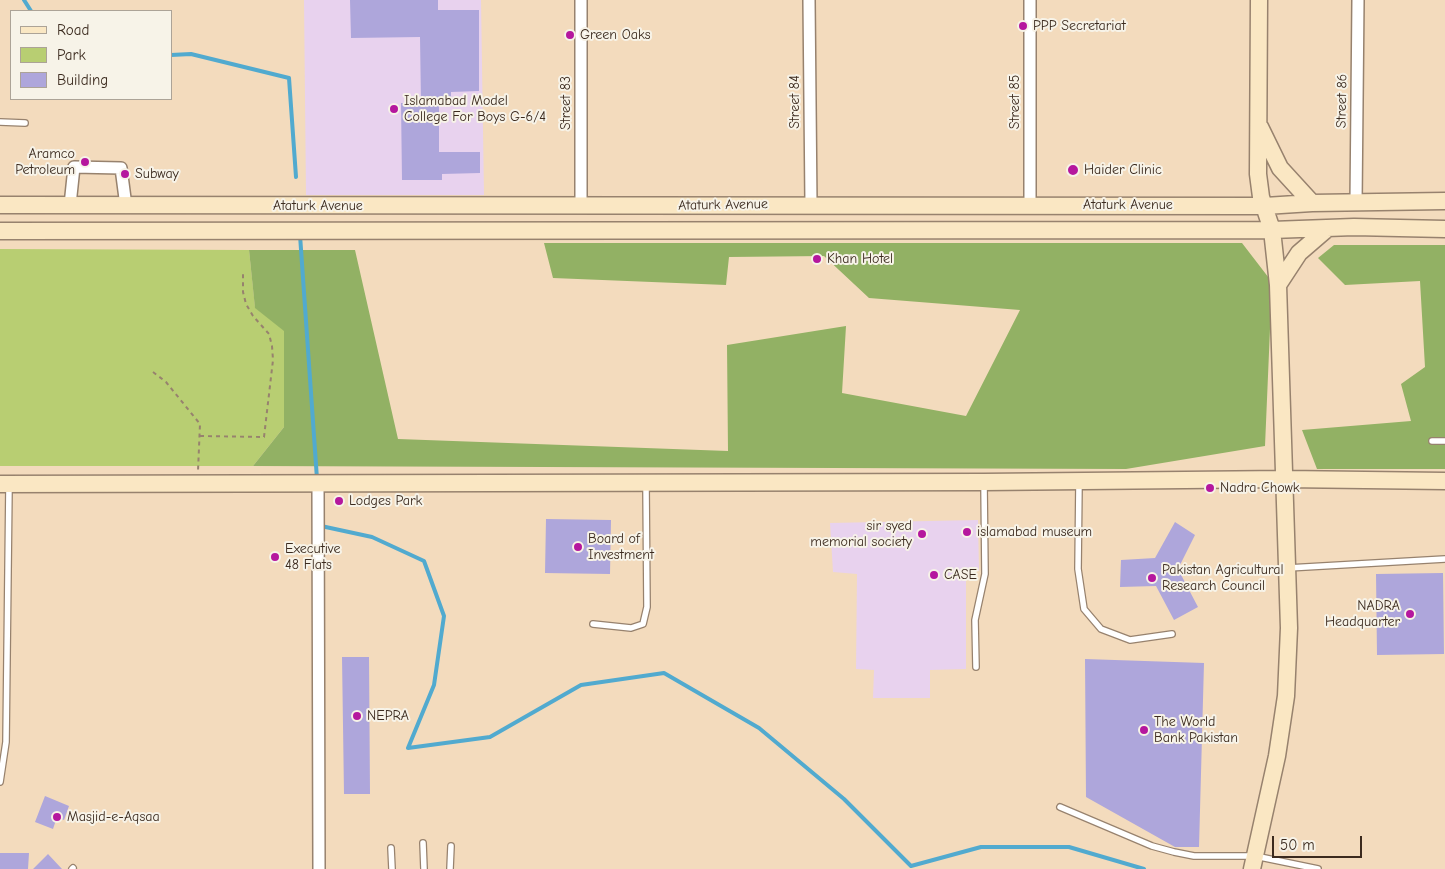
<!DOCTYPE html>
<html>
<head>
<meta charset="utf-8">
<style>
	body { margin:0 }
	#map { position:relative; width:1445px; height:869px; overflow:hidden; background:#f3dbbd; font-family:"Comic Neue",sans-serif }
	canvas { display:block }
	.legend { position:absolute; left:10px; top:10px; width:162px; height:90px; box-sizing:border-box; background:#f7f3e8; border:1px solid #aca397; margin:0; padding:6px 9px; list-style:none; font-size:15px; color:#3b2a1e }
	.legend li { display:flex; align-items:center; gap:10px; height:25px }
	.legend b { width:25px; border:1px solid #aca397 }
	.scale { position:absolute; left:1272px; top:836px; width:90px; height:22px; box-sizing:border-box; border:2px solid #3b2a1e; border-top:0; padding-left:6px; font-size:15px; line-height:18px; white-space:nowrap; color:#3b2a1e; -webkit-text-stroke:4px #f7f3e8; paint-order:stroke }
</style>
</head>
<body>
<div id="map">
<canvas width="1445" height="869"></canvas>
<ul class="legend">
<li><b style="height:6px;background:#fae7c3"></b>Road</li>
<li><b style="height:14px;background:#b8ce72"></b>Park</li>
<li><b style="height:14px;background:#aea6db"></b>Building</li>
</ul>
<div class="scale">50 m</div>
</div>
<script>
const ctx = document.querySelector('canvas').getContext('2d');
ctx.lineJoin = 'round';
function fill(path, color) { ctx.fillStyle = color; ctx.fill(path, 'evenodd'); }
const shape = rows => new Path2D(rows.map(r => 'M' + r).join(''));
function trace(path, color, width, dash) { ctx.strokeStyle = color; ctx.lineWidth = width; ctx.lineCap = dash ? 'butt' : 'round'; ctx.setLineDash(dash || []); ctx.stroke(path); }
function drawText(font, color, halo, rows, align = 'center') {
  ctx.font = font + ' "Comic Neue",sans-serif'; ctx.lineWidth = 4; ctx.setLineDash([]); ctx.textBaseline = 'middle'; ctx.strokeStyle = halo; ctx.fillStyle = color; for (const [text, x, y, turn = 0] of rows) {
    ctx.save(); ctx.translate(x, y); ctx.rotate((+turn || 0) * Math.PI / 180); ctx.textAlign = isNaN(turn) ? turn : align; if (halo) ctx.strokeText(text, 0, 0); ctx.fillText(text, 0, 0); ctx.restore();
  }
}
fill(shape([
	[304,0,481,0,484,195,306,195],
	[978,520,979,571,966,571,966,669,930,670,930,698,873,698,874,670,856,669,857,574,833,572,830,523]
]), '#e8d2ee');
fill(shape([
	[0,249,249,250,255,307,284,330,284,427,253,466,0,466]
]), '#b8ce72');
fill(shape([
	[544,243,1242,243,1272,282,1265,446,1126,469,253,466,284,427,284,331,255,308,249,250,355,250,398,439,728,451,727,345,846,326,842,393,966,416,1020,310,869,298,824,256,729,257,726,285,553,278],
	[1334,245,1445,245,1445,469,1317,469,1302,430,1411,421,1401,384,1425,367,1420,281,1345,285,1318,258]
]), '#92b164');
trace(shape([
	[24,0,31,11],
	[171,55,191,54,289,78,296,177],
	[300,235,317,479],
	[321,526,372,537,424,561,444,616,434,685,408,748,490,737,581,685,664,673,759,728,844,799,911,866,981,847,1069,847,1144,869]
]), '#51aacf', 4);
fill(shape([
	[350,0,438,0,438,10,479,10,479,91,451,92,451,103,439,103,439,152,480,152,480,173,442,174,442,180,402,180,401,103,421,103,420,37,351,38],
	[546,519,611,520,610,574,545,573],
	[1175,522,1195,535,1178,569,1198,607,1174,620,1156,586,1120,587,1121,560,1155,558],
	[1443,573,1444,654,1377,655,1376,574],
	[342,657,369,657,370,794,344,794],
	[1085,659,1204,663,1199,847,1175,847,1086,797],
	[45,796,69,806,64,820,57,817,53,829,35,822],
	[0,853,29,853,28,869,0,869],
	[48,854,62,869,33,869]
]), '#aea6db');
const lane = shape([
	[0,122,25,123],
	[1432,441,1445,441],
	[1079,483,1078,569,1084,609,1101,629,1130,640,1172,634],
	[1288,568,1445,559],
	[593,624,631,628,643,624,647,607,646,485],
	[976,667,975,620,985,574,984,484],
	[0,782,6,742,9,486],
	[1060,807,1152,846,1174,852,1194,856,1255,856,1318,869],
	[423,843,424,869],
	[391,848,392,869],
	[72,869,73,868],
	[450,869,451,846]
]);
const street = shape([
	[581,0,581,207],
	[809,0,811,204],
	[1030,0,1030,205],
	[1356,203,1358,0],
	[70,205,74,167,121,168,126,206],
	[318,484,319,869]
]);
const secondary = shape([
	[1260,127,1280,168,1312,203],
	[0,205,1265,206,1312,203,1445,201],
	[0,231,1272,230,1354,227,1445,229],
	[1278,285,1299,253,1328,228],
	[0,484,984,482,1285,479,1445,481],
	[1252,869,1277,756,1286,696,1289,628,1278,285,1272,230,1261,197,1258,174,1259,0]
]);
trace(lane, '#97826e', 8);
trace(street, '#97826e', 14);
trace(secondary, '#97826e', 19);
trace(shape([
	[153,372,166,382,200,424,198,471],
	[200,436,264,437,273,360,272,346,269,334,253,316,246,304,243,292,243,274]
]), '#97826e', 2, [4, 4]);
trace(lane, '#fff', 5.5);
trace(street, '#fff', 11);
trace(secondary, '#fae7c3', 16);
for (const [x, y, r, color] of [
	[1023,26,5,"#b5179e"],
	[570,35,5,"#b5179e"],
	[394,109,5,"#b5179e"],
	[85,162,5,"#b5179e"],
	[1073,170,6,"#b5179e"],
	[125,174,5,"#b5179e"],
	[817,259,5,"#b5179e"],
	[1210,488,5,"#b5179e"],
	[339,501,5,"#b5179e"],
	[967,532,5,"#b5179e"],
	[922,534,5,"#b5179e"],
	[578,547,5,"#b5179e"],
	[275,557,5,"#b5179e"],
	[934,575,5,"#b5179e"],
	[1152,578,5,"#b5179e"],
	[1410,614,5,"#b5179e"],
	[357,716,5,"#b5179e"],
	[1144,730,5,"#b5179e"],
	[57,817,5,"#b5179e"]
]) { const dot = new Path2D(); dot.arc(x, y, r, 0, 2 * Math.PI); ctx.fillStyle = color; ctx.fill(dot); trace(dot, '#f7f3e8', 2); }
drawText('14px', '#3b2a1e', '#f7f3e8', [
	["PPP Secretariat",1033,26],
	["Green Oaks",580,35],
	["Islamabad Model",404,101],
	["College For Boys G-6/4",404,117],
	["Aramco",75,154,"right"],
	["Petroleum",75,170,"right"],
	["Haider Clinic",1084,170],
	["Subway",135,174],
	["Khan Hotel",827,259],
	["Nadra Chowk",1220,488],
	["Lodges Park",349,501],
	["sir syed",912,526,"right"],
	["memorial society",912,542,"right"],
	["islamabad museum",977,532],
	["Board of",588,539],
	["Investment",588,555],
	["Executive",285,549],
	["48 Flats",285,565],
	["Pakistan Agricultural",1162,570],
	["Research Council",1162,586],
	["CASE",944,575],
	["NADRA",1400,606,"right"],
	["Headquarter",1400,622,"right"],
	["NEPRA",367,716],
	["The World",1154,722],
	["Bank Pakistan",1154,738],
	["Masjid-e-Aqsaa",67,817]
], 'left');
drawText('14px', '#3b2a1e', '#f7f3e8', [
	["Street 86",1342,101,-89],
	["Street 84",795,102,-90],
	["Street 85",1015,102,-90],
	["Street 83",566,103,-90],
	["Ataturk Avenue",723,205,-1],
	["Ataturk Avenue",1128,205],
	["Ataturk Avenue",318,206]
]);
</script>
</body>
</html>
